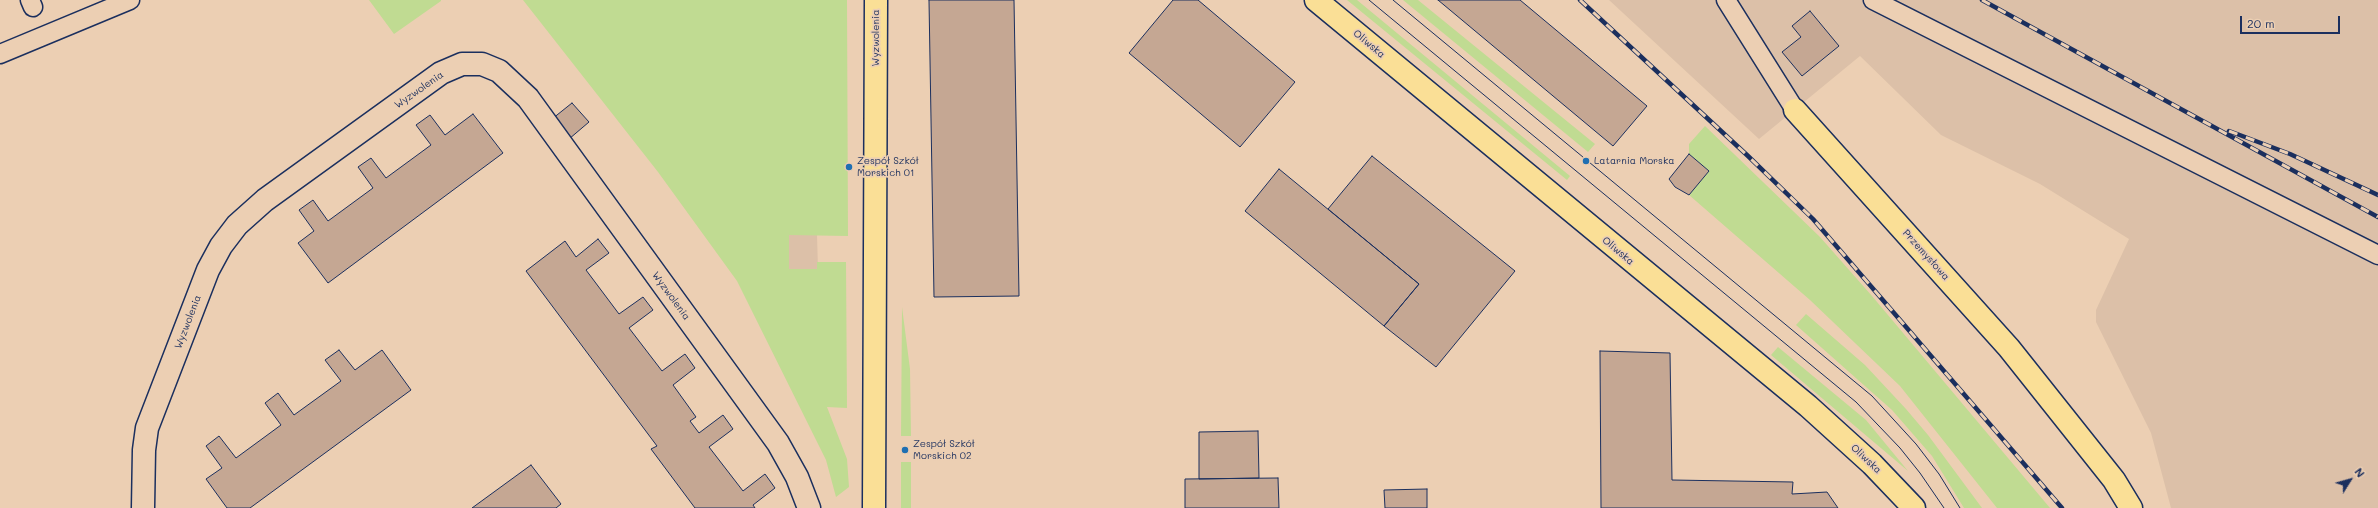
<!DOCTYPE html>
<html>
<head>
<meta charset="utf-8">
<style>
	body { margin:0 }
	#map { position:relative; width:2378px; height:508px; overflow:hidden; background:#eccfb3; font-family:Mali,sans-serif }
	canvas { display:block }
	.north { position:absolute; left:2330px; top:460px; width:40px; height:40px; -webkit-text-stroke:3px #eccfb3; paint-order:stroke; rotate:53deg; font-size:11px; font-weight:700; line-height:16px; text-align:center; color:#1b2f5e }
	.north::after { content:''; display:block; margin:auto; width:14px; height:18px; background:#1b2f5e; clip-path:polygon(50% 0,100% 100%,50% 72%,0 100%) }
	.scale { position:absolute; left:2240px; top:16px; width:100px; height:18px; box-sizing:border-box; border:2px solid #1b2f5e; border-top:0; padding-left:5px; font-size:12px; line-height:14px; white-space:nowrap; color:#1b2f5e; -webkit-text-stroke:3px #eccfb3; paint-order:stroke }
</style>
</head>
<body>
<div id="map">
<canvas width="2378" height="508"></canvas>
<div class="north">N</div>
<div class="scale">20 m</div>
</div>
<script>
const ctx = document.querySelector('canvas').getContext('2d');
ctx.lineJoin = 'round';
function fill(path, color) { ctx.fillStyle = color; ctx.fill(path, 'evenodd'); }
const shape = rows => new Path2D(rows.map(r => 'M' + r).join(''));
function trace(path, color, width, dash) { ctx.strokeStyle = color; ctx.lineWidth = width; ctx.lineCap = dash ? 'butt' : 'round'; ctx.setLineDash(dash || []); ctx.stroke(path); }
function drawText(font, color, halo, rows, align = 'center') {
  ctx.font = font + ' Mali,sans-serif'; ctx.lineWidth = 3.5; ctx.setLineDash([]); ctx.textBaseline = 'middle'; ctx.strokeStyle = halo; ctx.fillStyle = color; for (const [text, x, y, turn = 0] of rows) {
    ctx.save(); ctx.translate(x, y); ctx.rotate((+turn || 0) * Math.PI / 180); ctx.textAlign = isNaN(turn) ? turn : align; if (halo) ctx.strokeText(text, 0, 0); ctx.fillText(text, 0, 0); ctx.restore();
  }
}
fill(shape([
	[1609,0,2378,0,2378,508,2171,508,2151,433,2096,322,2096,310,2129,239,2040,184,1941,135,1860,56,1759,139],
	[789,235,817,235,818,269,789,269]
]), '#dcc0a8');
fill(shape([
	[369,0,441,0,441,1,394,34],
	[523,0,847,0,848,236,789,235,789,269,817,269,817,262,846,262,847,408,827,407,847,459,849,487,836,497,826,460,737,281,658,172],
	[1347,0,1357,0,1570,176,1567,180],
	[1403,0,1418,0,1595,144,1588,152],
	[1705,126,1820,237,1872,296,2050,508,1997,508,1900,386,1810,300,1689,195,1709,171,1689,154,1689,144],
	[902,307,910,369,911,436,901,436],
	[1806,314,1865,365,1906,409,1928,435,1982,508,1964,508,1932,456,1892,410,1796,325],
	[1778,347,1866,420,1908,471,1771,355],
	[901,462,911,462,911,508,901,508]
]), '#c0db92');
const building = shape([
	[929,0,1014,0,1019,296,934,297,929,0],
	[1173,0,1198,0,1295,82,1240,147,1129,53,1173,0],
	[1438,0,1520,0,1647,106,1613,146,1438,0],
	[1810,11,1839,46,1802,76,1782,52,1801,37,1792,26,1810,11],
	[572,103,589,122,569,139,552,119,572,103],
	[473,114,503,153,328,283,298,243,314,231,299,210,313,200,328,221,373,188,358,167,371,158,386,178,431,145,416,125,430,115,445,135,473,114],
	[1689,154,1709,171,1689,195,1675,187,1669,179,1689,154],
	[1372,156,1515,271,1436,367,1384,326,1419,284,1328,209,1372,156],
	[1279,169,1419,284,1384,326,1245,211,1279,169],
	[598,239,609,253,586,270,619,314,643,297,653,310,629,328,662,371,685,354,695,368,673,385,696,417,690,421,699,433,723,415,733,429,709,447,743,491,765,474,775,488,753,505,755,508,695,508,651,449,657,446,526,271,565,241,576,257,598,239],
	[339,350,355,370,382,350,411,390,250,508,227,508,206,479,222,468,206,446,219,436,236,458,281,425,265,403,278,393,294,415,341,381,325,360,339,350],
	[1600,351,1670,353,1672,480,1793,482,1792,494,1827,492,1838,508,1601,508,1600,351],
	[1258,431,1259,478,1199,479,1199,432,1258,431],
	[531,465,561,504,556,508,472,508,531,465],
	[1278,478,1279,508,1185,508,1185,479,1278,478],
	[1427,489,1427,508,1385,508,1384,490,1427,489]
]);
fill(building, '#c5a793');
trace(building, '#1b2f5e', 1);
const service = shape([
	[30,0,33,7],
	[1726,0,1795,110],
	[1873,0,2378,255],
	[0,54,130,0]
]);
const minor = shape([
	[143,508,144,450,147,428,208,270,221,246,237,225,265,200,441,73,462,64,482,64,499,71,528,98,778,443,797,477,809,508]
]);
const primary = shape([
	[1316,0,1808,406,1872,464,1914,508],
	[1795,110,2009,348,2114,480,2131,508],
	[874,508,876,0]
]);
trace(service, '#1b2f5e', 21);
trace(minor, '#1b2f5e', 25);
trace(primary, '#1b2f5e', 25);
trace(service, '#eccfb3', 18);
trace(minor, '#eccfb3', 22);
trace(primary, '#fadf96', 22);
trace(shape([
	[1369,0,1856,402,1900,448,1920,473,1944,508],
	[1393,0,1872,396,1916,444,1939,474,1960,508]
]), '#1b2f5e', 1);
const rail = shape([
	[1580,0,1748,156,1813,219,2062,508],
	[1982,0,2378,217],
	[2229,131,2290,154,2378,195]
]);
trace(rail, '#1b2f5e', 4.5);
trace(rail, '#eccfb3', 3, [9]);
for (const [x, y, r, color] of [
	[1586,161,4,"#1f6fb2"],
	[849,167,4,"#1f6fb2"],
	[905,450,4,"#1f6fb2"]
]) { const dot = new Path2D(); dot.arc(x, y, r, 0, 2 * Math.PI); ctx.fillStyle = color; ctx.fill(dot); trace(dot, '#eccfb3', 1.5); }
drawText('10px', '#1b2f5e', '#eccfb3', [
	["Wyzwolenia",876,38,-90],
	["Oliwska",1369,44,40],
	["Wyzwolenia",419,90,-35],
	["Oliwska",1618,251,40],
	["Przemysłowa",1926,255,48],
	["Wyzwolenia",671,296,54],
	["Wyzwolenia",188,322,-69],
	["Oliwska",1866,459,43]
]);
drawText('10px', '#1b2f5e', '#eccfb3', [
	["Zespół Szkół",857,161],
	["Morskich 01",857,173],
	["Latarnia Morska",1594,161],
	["Zespół Szkół",913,444],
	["Morskich 02",913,456]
], 'left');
</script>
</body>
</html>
